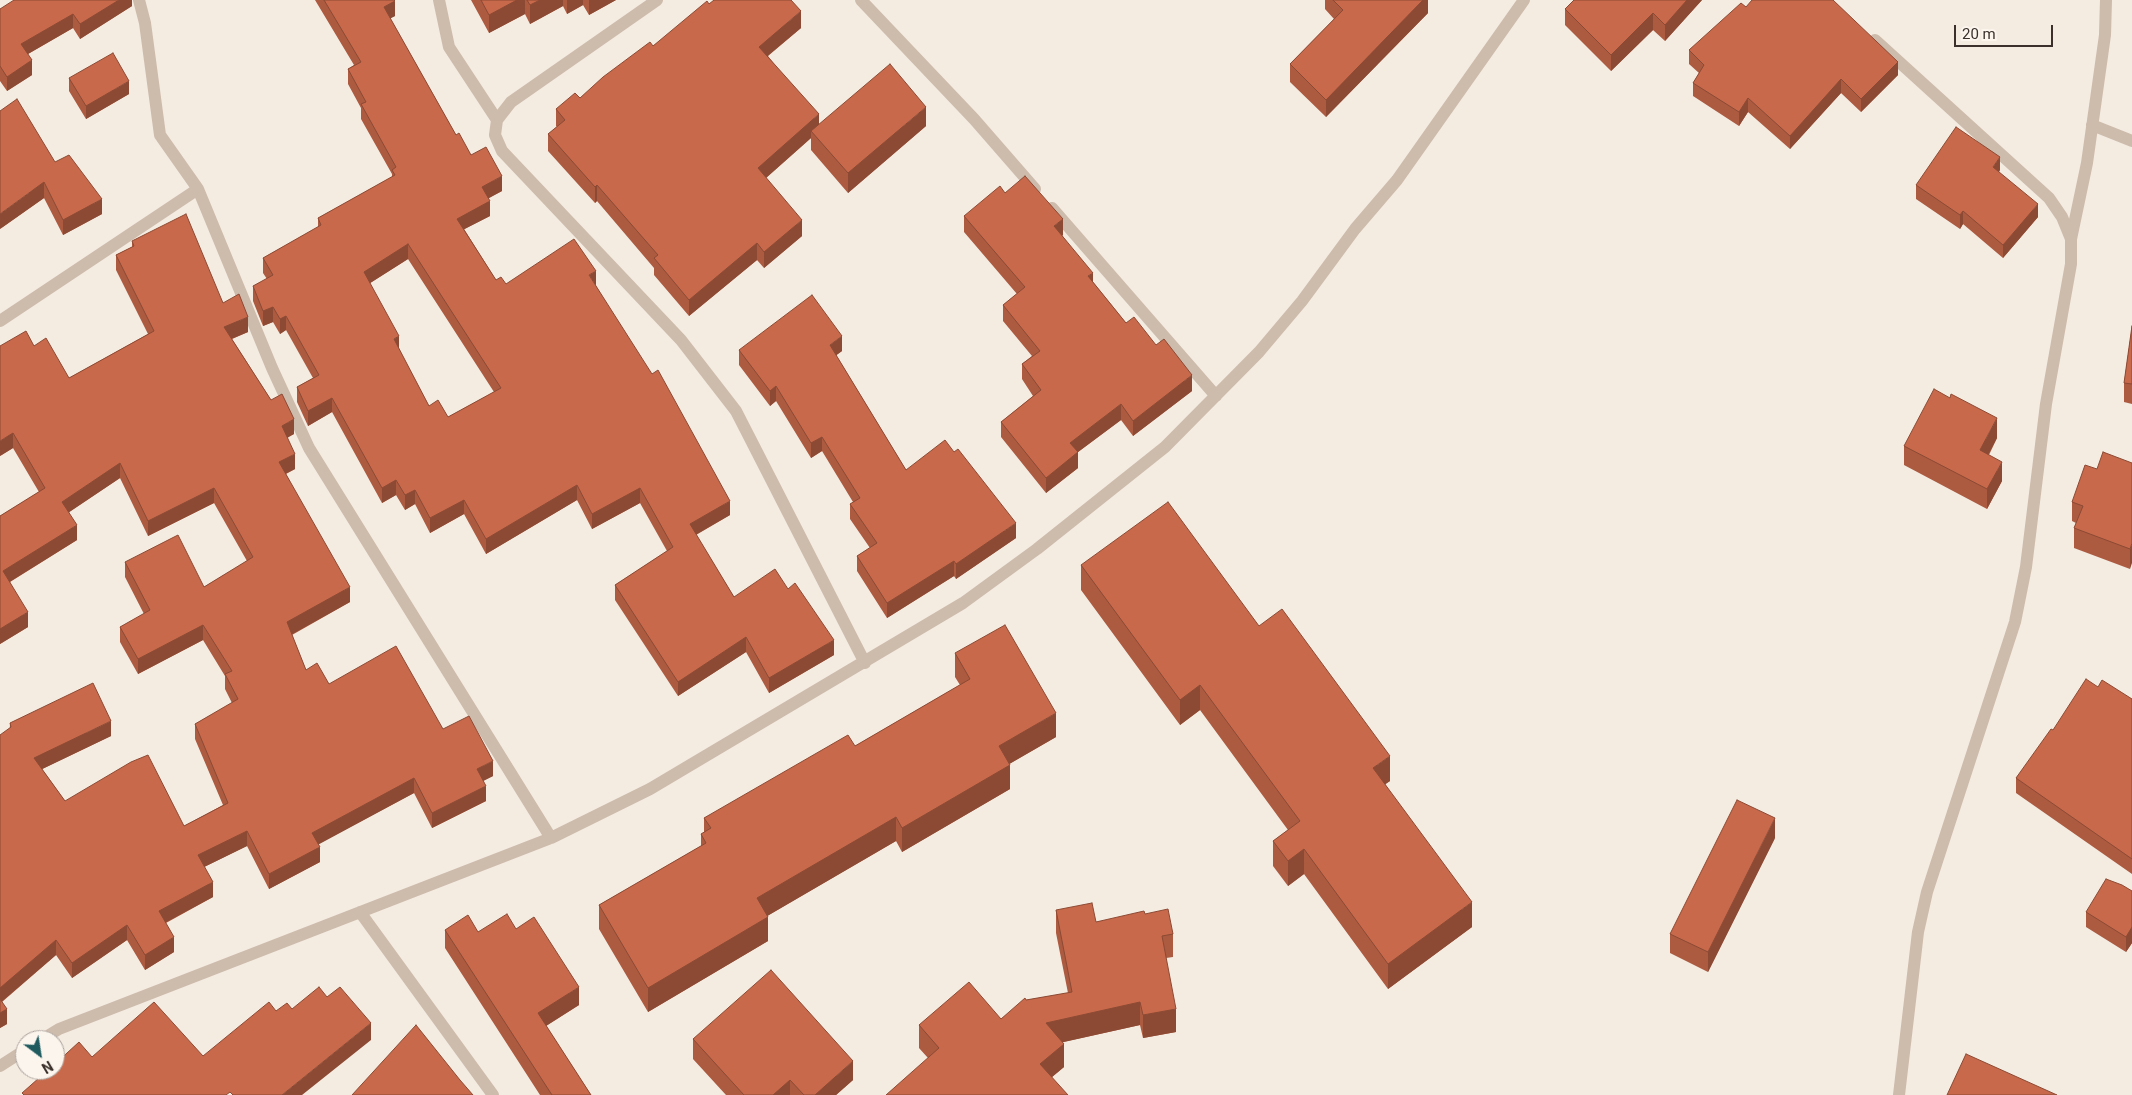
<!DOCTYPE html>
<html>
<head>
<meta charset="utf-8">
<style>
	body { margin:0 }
	#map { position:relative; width:2132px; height:1095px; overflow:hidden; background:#f4ebe1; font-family:Roboto,sans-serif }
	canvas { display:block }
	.north { position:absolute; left:15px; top:1030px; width:50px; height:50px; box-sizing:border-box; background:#fbf5ee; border:1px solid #aea6a0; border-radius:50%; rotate:149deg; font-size:14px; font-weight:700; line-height:20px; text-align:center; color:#3b302b }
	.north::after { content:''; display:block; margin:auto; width:18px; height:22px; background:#1f5a5e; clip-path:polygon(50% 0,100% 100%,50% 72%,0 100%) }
	.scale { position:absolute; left:1954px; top:25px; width:99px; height:22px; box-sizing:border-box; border:2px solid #3b302b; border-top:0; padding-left:6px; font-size:15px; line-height:18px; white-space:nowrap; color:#3b302b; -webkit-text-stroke:4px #fbf5ee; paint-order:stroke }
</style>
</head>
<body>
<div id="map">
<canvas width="2132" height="1095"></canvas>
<div class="north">N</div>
<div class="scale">20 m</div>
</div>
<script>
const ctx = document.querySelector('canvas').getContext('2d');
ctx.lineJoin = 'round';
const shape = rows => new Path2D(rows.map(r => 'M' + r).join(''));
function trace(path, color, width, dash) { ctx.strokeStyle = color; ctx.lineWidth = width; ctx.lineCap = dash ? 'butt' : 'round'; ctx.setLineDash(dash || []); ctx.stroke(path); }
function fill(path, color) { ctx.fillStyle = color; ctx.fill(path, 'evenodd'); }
trace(shape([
	[139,0,145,23,160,135,198,189,272,368,309,448,551,838],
	[439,0,449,47,497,120],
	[657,0,511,102,497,120,495,135,502,151,681,340,736,411,865,663],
	[861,0,974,119,1035,189],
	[1875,40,2049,198,2062,217,2071,239,2071,264,2046,404,2026,567,2015,622,1927,892,1918,932,1899,1095],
	[2092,125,2132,141],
	[1052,208,1216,396],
	[2071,239,2087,163,2105,35,2106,0],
	[0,321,198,189],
	[360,912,493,1095],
	[41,1040,59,1029,551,838,650,789,963,603,1037,549,1165,447,1259,352,1302,301,1355,229,1397,180,1524,0],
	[0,1066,25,1050]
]), '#cdbbac', 12);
fill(shape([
	[132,0,132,6,80,39,73,28,28,54,32,75,7,91,0,81,0,9],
	[315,0,394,0,395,16,390,18,456,135,471,155,502,191,488,198,490,216,464,229,496,280,506,284,596,286,730,515,696,535,734,597,788,589,834,655,769,693,746,652,678,696,615,600,615,585,667,551,640,503,592,529,577,500,486,554,464,514,430,533,415,504,405,510,396,495,382,503,332,412,308,426,297,402,297,387,313,378,286,330,280,334,273,322,263,326,253,301,253,286,267,279,263,273,263,258,318,227,318,218,392,177,392,174,361,119,361,108,348,84,348,69,354,65],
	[408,259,494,392,448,417,429,406,399,349,370,283],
	[471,0,616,0,589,15,583,5,567,14,563,6,530,24,525,14,489,33],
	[1325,0,1428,0,1428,13,1326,117,1290,82,1290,64,1334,19,1325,9],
	[1702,0,1665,41,1653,30,1611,71,1565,25,1565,9],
	[709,4,801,28,768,56,819,124,926,126,848,193,811,150,811,138,766,178,802,236,764,268,757,260,689,316,654,275,654,268,597,201,595,203,548,151,548,134,557,127,556,126,556,109,580,98,653,46],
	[1746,7,1898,75,1861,112,1841,93,1790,149,1748,112,1739,126,1693,96,1693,83,1699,73,1689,64,1689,50],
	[69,78,129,94,86,119,69,91],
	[55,162,102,214,63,235,44,198,0,229],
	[2000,170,1999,172,2038,217,2003,258,1963,224,1960,229,1916,199,1916,185],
	[1005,193,1063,235,1062,235,1093,282,1126,323,1156,345,1192,391,1133,436,1121,420,1078,452,1078,468,1046,493,1001,437,1001,422,1033,396,1022,379,1022,364,1032,356,1003,321,1003,305,1017,294,964,232,964,216],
	[132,241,223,303,248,332,232,339,271,400,294,434,287,437,295,469,286,474,350,602,292,635,306,670,329,684,443,729,493,776,483,781,486,801,432,828,414,793,318,844,320,862,269,889,247,846,204,867,213,897,166,923,174,952,145,970,127,940,72,978,56,955,2,1002,7,1024,0,1028,10,723,111,736,42,769,65,801,184,826,223,805,195,739,195,724,232,703,225,689,225,676,203,640,138,674,120,642,120,627,144,614,125,577,125,562,204,587,247,561,214,503,148,536,120,478,69,512,77,540,10,582,28,627,0,644,0,516,39,492,13,448,0,456,34,346,69,378,148,334,116,270,116,255,132,247],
	[2132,326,2132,404,2124,402,2124,383],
	[739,350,842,351,836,355,906,470,1016,538,956,579,954,576,887,618,857,571,857,556,870,548,850,519,850,504,853,502,822,451,811,458,776,401,770,406,739,365],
	[1997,438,1989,455,2002,481,1987,509,1904,465,1904,446],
	[2132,463,2130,569,2074,548,2074,528,2076,523,2072,521,2072,502,2097,469],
	[1081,565,1259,626,1390,781,1385,784,1472,927,1388,989,1304,874,1288,886,1273,866,1273,841,1288,830,1200,710,1180,725,1081,590],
	[955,653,1056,737,1009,764,1010,789,902,852,896,841,767,916,768,941,648,1012,599,929,599,905,701,846,701,834,704,832,704,818,855,746,960,685,955,677],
	[2098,687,2132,699,2132,874,2016,793,2016,778,2053,730],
	[1775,838,1708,972,1670,953,1670,934],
	[2132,891,2132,943,2126,952,2086,927,2086,912],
	[1056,910,1096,922,1145,914,1173,934,1173,957,1166,958,1176,1032,1143,1038,1140,1025,1063,1042,1064,1067,1052,1077,928,1058,919,1048,919,1025,1001,1019,1026,1000,1068,993,1056,933],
	[516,929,579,1005,546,1026,591,1095,540,1095,445,948,445,930,478,932],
	[693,1039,853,1080,836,1095,726,1095,693,1059]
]), '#ac5a40');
fill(shape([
	[119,0,132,0,132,6,80,39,80,24],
	[517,0,525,0,525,14,489,33,489,15],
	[540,0,563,0,563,6,530,24,530,5],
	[567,0,583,0,583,5,567,14],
	[589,0,616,0,589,15],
	[1420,0,1428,0,1428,13,1326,117,1326,100],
	[1687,0,1702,0,1665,41,1665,25],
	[395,1,395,16,384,22,384,7],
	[801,11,801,28,759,63,759,47],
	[1653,13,1653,30,1611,71,1611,55],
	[73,14,73,28,21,58,21,44],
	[32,60,32,75,7,91,7,77],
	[1898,62,1898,75,1861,112,1861,99],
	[1841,79,1841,93,1790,149,1790,136],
	[129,81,129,94,86,119,86,106],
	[1748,98,1748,112,1739,126,1739,112],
	[926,107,926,126,848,193,848,173],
	[819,114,819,130,811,131,811,138,758,185,758,168],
	[2000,157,2000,170,1993,180,1993,167],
	[502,176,502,191,482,202,482,187],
	[44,182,44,198,0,229,0,214],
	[597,185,597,201,595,203,595,187],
	[102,199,102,214,63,235,63,220],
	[490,201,490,216,457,233,457,219],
	[2038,204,2038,217,2003,258,2003,245],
	[1963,211,1963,224,1960,229,1960,215],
	[1063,219,1063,235,1054,242,1054,226],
	[802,220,802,236,764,268,764,252],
	[757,243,757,260,689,316,689,300],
	[408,244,408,259,364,287,364,272],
	[596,271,596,286,589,275],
	[1093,273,1093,288,1088,276],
	[273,307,273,322,263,326,263,311],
	[286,316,286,330,280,334,280,319],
	[248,317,248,332,224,342,224,327],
	[399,336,399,351,394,339],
	[842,336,842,351,830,360,830,345],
	[1192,375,1192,391,1133,436,1133,421],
	[776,386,776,401,770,406,770,391],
	[332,398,332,412,308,426,308,411],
	[1121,404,1121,420,1070,458,1070,443],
	[1997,418,1997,438,1980,470,1980,450],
	[294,419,294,434,282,441,282,426],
	[13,433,13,448,0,456,0,441],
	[822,437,822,451,811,458,811,443],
	[1078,452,1078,468,1046,493,1046,478],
	[295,454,295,469,279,477,279,462],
	[2002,462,2002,481,1987,509,1987,489],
	[120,463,120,478,62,517,62,502],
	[396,480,396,495,382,503,382,488],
	[577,485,577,500,486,554,486,539],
	[214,488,214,503,148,536,148,521],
	[640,488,640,503,592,529,592,514],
	[415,490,415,504,405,510,405,495],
	[464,500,464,514,430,533,430,518],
	[730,501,730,515,690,538,690,524],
	[1016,523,1016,538,956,579,956,564],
	[77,525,77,540,3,586,3,571],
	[2132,543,2132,563,2130,569,2130,549],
	[954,561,954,576,887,618,887,603],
	[350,587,350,602,287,637,287,622],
	[28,612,28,627,0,644,0,629],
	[203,625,203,640,138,674,138,659],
	[746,637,746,652,678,696,678,682],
	[834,640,834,655,769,693,769,678],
	[1200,685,1200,710,1180,725,1180,700],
	[1056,713,1056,737,999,770,999,746],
	[111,721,111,736,34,773,34,758],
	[1390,756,1390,781,1373,793,1373,768],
	[493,761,493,776,477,784,477,769],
	[1010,765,1010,789,902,852,902,828],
	[414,778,414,793,312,848,312,833],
	[486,786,486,801,432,828,432,813],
	[896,817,896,841,757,922,757,898],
	[1775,818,1775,838,1708,972,1708,952],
	[247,831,247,846,198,870,198,855],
	[320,847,320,862,269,889,269,874],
	[1304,849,1304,874,1288,886,1288,861],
	[213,882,213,897,159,926,159,911],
	[1472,902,1472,927,1388,989,1388,964],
	[768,917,768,941,648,1012,648,988],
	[127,925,127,940,72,978,72,963],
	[2132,927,2132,943,2126,952,2126,937],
	[174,937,174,952,145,970,145,955],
	[56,940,56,955,0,1003,0,988],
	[579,987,579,1005,538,1031,538,1013],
	[1140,1002,1140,1025,1046,1046,1046,1023],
	[7,1009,7,1024,0,1028,0,1013],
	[1176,1009,1176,1032,1143,1038,1143,1015],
	[371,1023,371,1040,302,1095,282,1095],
	[1064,1044,1064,1067,1040,1087,1040,1064],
	[853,1061,853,1080,836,1095,815,1095],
	[790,1080,790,1095,773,1095]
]), '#8c4a34');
const building = shape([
	[14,0,119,0,80,24,73,14,21,44,32,60,7,77,0,66,0,9,14,0],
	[324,0,394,0,395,1,384,7,456,135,459,133,471,155,486,147,502,176,482,187,490,201,457,219,496,280,501,277,506,284,574,239,596,271,589,275,652,374,658,370,730,501,690,524,734,597,775,569,788,589,795,583,834,640,769,678,746,637,678,682,615,585,673,547,640,488,592,514,577,485,486,539,464,500,430,518,415,490,405,495,396,480,382,488,332,398,308,411,297,387,319,375,286,316,280,319,273,307,263,311,253,286,273,275,263,258,321,225,318,218,395,175,392,170,396,167,361,104,366,102,348,69,361,62,324,0],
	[408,244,501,388,448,417,438,400,429,406,394,339,399,336,364,272,408,244],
	[481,0,517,0,489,15,481,0],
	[527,0,540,0,530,5,527,0],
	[714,0,791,0,801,11,759,47,819,114,758,168,802,220,764,252,757,243,689,300,654,258,658,255,597,185,595,187,548,134,565,120,556,109,575,93,580,98,603,77,650,42,653,46,707,1,709,4,714,0],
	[1333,0,1423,0,1326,100,1290,64,1343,10,1333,0],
	[1574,0,1687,0,1665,25,1653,13,1611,55,1565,9,1574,0],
	[1752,0,1833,0,1898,62,1861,99,1841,79,1790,136,1748,98,1739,112,1693,83,1704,65,1689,50,1741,3,1746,7,1752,0],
	[113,53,129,81,86,106,69,78,113,53],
	[890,64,926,107,848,173,811,131,890,64],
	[17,99,55,162,69,155,102,199,63,220,44,182,0,214,0,111,17,99],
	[1956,127,2000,157,1993,167,2038,204,2003,245,1963,211,1960,215,1916,185,1956,127],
	[1025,176,1063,219,1054,226,1093,273,1088,276,1126,323,1134,317,1156,345,1164,339,1192,375,1133,421,1121,404,1070,443,1078,452,1046,478,1001,422,1041,390,1022,364,1040,351,1003,305,1025,287,964,216,1000,186,1005,193,1025,176],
	[186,214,223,303,239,294,248,317,224,327,271,400,282,394,294,419,282,426,295,454,279,462,350,587,287,622,306,670,317,663,329,684,396,646,443,729,469,716,493,761,477,769,486,786,432,813,414,778,312,833,320,847,269,874,247,831,198,855,213,882,159,911,174,937,145,955,127,925,72,963,56,940,0,988,0,735,11,727,10,723,93,683,111,721,34,758,65,801,131,762,148,755,184,826,228,803,195,724,238,699,225,674,232,671,203,625,138,659,120,627,150,610,125,562,178,535,204,587,253,557,214,488,148,521,120,463,62,502,77,525,3,571,28,612,0,629,0,516,45,488,13,433,0,441,0,346,26,331,34,346,46,338,69,378,154,331,116,255,134,246,132,241,186,214],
	[812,295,842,336,830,345,906,470,945,440,954,452,958,449,1016,523,956,564,954,561,887,603,857,556,877,543,850,504,860,498,822,437,811,443,776,386,770,391,739,350,812,295],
	[2132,326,2132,384,2124,383,2132,326],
	[1934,389,1950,398,1951,394,1997,418,1980,450,2002,462,1987,489,1904,446,1934,389],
	[2103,452,2132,463,2132,543,2130,549,2074,528,2083,506,2072,502,2085,465,2097,469,2103,452],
	[1168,502,1259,626,1282,609,1390,756,1373,768,1472,902,1388,964,1304,849,1288,861,1273,841,1300,821,1200,685,1180,700,1081,565,1168,502],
	[1005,625,1056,713,999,746,1010,765,902,828,896,817,757,898,768,917,648,988,599,905,706,843,701,834,711,828,704,818,848,735,855,746,970,679,955,653,1005,625],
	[2086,679,2098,687,2102,680,2132,699,2132,859,2016,778,2051,729,2053,730,2086,679],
	[1737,800,1775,818,1708,952,1670,934,1737,800],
	[2106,879,2122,885,2132,891,2132,927,2126,937,2086,912,2106,879],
	[1092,903,1096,922,1144,911,1145,914,1168,909,1173,934,1162,936,1176,1009,1143,1015,1140,1002,1046,1023,1064,1044,1040,1064,1068,1095,886,1095,939,1048,919,1025,969,982,1001,1019,1025,998,1026,1000,1072,992,1056,910,1092,903],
	[507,914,516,929,534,917,579,987,538,1013,591,1095,552,1095,445,930,468,915,478,932,507,914],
	[771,970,853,1061,815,1095,804,1095,790,1080,773,1095,744,1095,693,1039,771,970],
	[319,987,327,997,340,987,371,1023,282,1095,233,1095,230,1092,226,1095,24,1095,22,1093,48,1070,55,1070,55,1064,79,1042,92,1057,154,1002,203,1056,269,1002,276,1011,287,1003,292,1009,319,987],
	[0,999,7,1009,0,1013,0,999],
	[416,1025,460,1080,473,1095,352,1095,416,1025],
	[1966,1054,2057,1095,1947,1095,1966,1054]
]);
fill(building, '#c8694b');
trace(building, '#8c4a34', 1);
</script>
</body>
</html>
